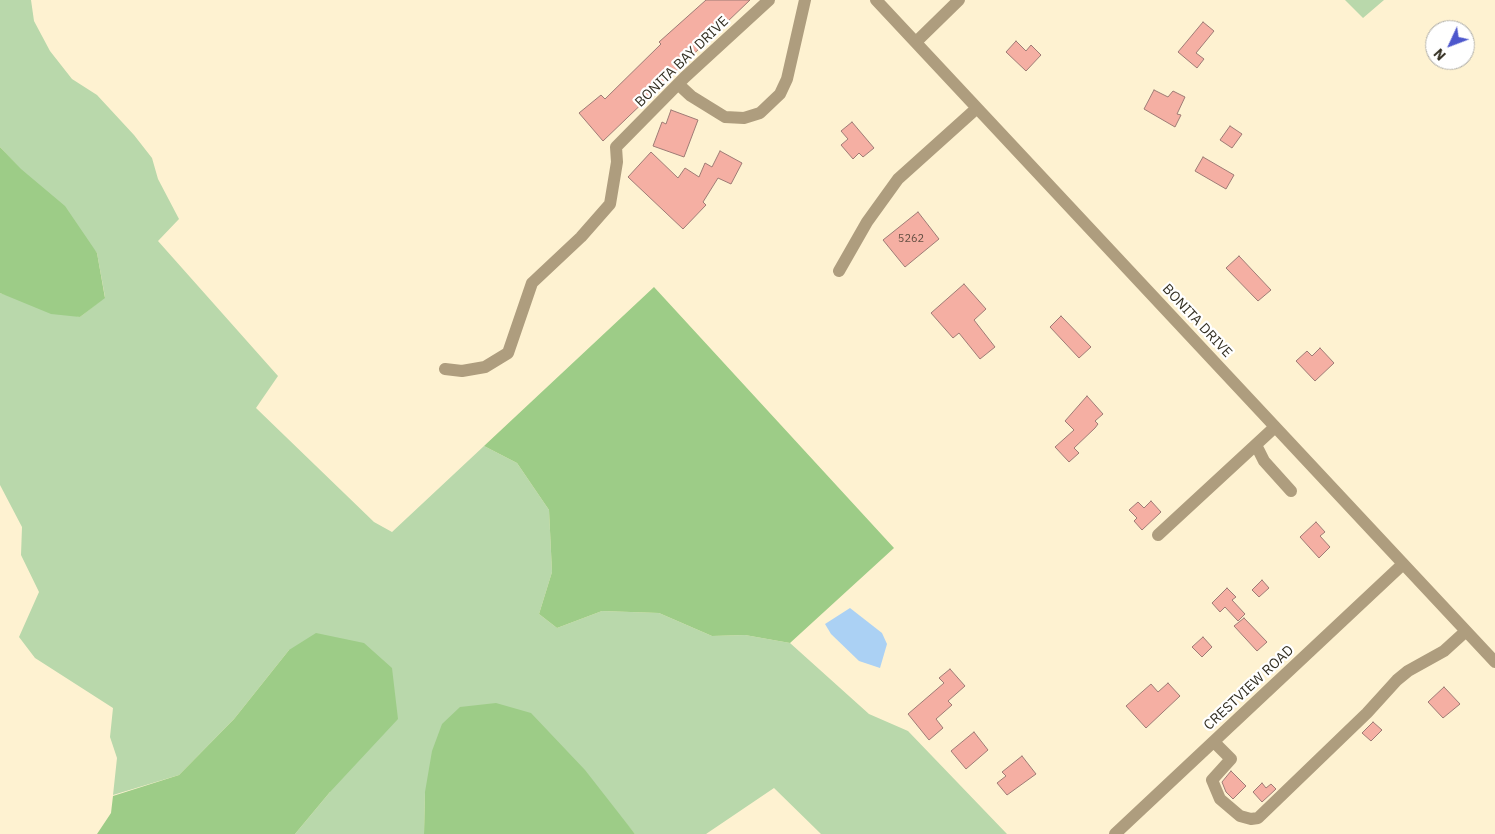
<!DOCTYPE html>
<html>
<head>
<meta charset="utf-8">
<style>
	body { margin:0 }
	#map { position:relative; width:1495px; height:834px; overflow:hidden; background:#fef2d1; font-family:"IBM Plex Sans",sans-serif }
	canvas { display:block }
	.north { position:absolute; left:1425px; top:20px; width:50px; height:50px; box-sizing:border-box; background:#fff; border:1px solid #adaca7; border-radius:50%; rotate:227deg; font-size:14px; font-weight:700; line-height:20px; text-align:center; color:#332f22 }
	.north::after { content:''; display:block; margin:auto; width:18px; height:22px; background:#4d57cc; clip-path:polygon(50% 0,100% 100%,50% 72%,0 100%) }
</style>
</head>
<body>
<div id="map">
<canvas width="1495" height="834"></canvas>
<div class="north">N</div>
</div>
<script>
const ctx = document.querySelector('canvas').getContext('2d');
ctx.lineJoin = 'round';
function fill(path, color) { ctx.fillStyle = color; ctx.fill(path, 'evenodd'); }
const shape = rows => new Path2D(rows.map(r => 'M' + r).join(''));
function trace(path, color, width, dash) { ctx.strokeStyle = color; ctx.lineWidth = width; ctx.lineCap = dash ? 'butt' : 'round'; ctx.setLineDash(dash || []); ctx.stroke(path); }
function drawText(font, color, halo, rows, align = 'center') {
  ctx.font = font + ' "IBM Plex Sans",sans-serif'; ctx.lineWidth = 4.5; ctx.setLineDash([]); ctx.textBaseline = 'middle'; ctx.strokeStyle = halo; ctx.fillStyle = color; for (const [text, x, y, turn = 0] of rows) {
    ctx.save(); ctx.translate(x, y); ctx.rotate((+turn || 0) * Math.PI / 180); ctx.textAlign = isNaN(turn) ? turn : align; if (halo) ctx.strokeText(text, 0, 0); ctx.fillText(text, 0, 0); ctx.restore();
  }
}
fill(shape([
	[0,0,31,0,34,21,50,51,72,79,97,95,134,135,152,158,158,179,179,219,158,241,278,376,256,408,374,522,392,532,484,446,517,463,549,510,552,572,539,614,557,628,602,611,659,613,712,636,745,635,790,643,869,714,908,731,1007,834,821,834,774,788,706,834,635,834,617,813,425,792,424,834,295,834,330,792,289,650,234,719,179,775,113,795,117,758,110,737,113,708,35,658,19,637,39,592,21,555,22,527,0,485,0,293,80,317,105,297,97,253,0,147],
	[1345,0,1384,0,1363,18]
]), '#b9d8ab');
fill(shape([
	[0,147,21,169,65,206,97,253,105,298,80,317,51,314,0,293],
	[654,287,894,548,790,643,745,635,712,636,659,613,602,611,557,628,539,614,552,572,549,510,517,463,484,446],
	[316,633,364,643,392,668,398,719,330,792,295,834,97,834,111,813,113,796,179,775,234,719,289,650],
	[496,703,531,713,585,770,635,834,424,834,425,792,432,751,442,724,460,707]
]), '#9dcc87');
fill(shape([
	[850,608,882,633,887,644,880,668,859,661,831,634,825,624]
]), '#abd1f4');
const building = shape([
	[706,0,750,0,603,141,579,113,601,95,605,99,661,44,659,42,706,0],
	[1203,22,1214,31,1196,53,1204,59,1197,68,1178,52,1203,22],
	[1016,41,1026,51,1031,45,1041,55,1026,71,1006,52,1016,41],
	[1154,90,1168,97,1173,91,1185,97,1177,114,1181,115,1175,127,1144,109,1154,90],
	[671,110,698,120,684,157,653,146,662,122,666,124,671,110],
	[852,122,874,148,863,157,859,153,853,159,841,145,848,139,841,131,852,122],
	[1230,126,1242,134,1232,148,1220,140,1230,126],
	[720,151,742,163,731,184,718,178,703,202,706,205,683,229,628,177,651,152,678,178,685,168,699,177,705,163,712,167,720,151],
	[1203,157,1234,175,1226,189,1195,171,1203,157],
	[918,212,939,239,905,267,883,240,918,212],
	[1239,256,1271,290,1258,301,1226,268,1239,256],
	[964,284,986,309,974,320,995,347,980,359,959,333,953,338,931,313,964,284],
	[1061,316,1091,347,1079,358,1050,327,1061,316],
	[1320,348,1334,363,1315,381,1296,361,1307,351,1312,356,1320,348],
	[1087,396,1103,414,1095,421,1098,424,1095,428,1074,448,1079,453,1069,462,1055,447,1074,430,1065,421,1087,396],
	[1151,501,1161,512,1142,530,1134,521,1137,518,1129,510,1138,502,1144,508,1151,501],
	[1316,522,1325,532,1320,536,1330,547,1319,558,1300,537,1316,522],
	[1262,580,1269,588,1259,597,1252,590,1262,580],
	[1227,588,1236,597,1232,600,1245,614,1238,621,1225,607,1220,612,1212,603,1227,588],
	[1244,618,1267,642,1257,651,1234,626,1244,618],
	[1203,637,1212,647,1202,657,1192,647,1203,637],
	[950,669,965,686,948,701,952,705,936,719,943,728,929,740,908,714,944,683,939,678,950,669],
	[1168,683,1180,696,1146,728,1126,706,1151,684,1158,692,1168,683],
	[1444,687,1460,704,1443,718,1428,702,1444,687],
	[1373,722,1382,730,1371,741,1362,733,1373,722],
	[974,732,988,750,966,769,951,751,974,732],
	[1022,756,1036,774,1007,795,997,783,1006,776,1002,772,1022,756],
	[1231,771,1246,786,1233,799,1226,792,1222,782,1231,771],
	[1262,783,1266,788,1271,784,1276,789,1262,802,1253,792,1262,783]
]);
fill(building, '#f5afa3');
trace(building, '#9e7b75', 1);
trace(shape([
	[876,0,1495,662],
	[916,42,959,0],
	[678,84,691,96,725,117,744,118,760,113,780,94,787,79,805,0],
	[839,271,867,222,898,179,977,108],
	[445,369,462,371,485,367,508,353,532,283,581,237,610,204,617,162,616,147,685,77,769,0],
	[1256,445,1264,461,1291,491],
	[1158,535,1275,427],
	[1214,742,1231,759,1212,780,1220,799,1240,816,1251,819,1258,818,1367,713,1397,680,1408,671,1444,651,1466,631],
	[1115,834,1403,564]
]), '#ae9d7e', 12);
drawText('11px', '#644f42', null, [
	["5262",911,239]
]);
drawText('14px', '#332f22', '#fff', [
	["BONITA BAY DRIVE",682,62,-44],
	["BONITA DRIVE",1197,321,47],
	["CRESTVIEW ROAD",1249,688,-43]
]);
</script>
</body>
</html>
